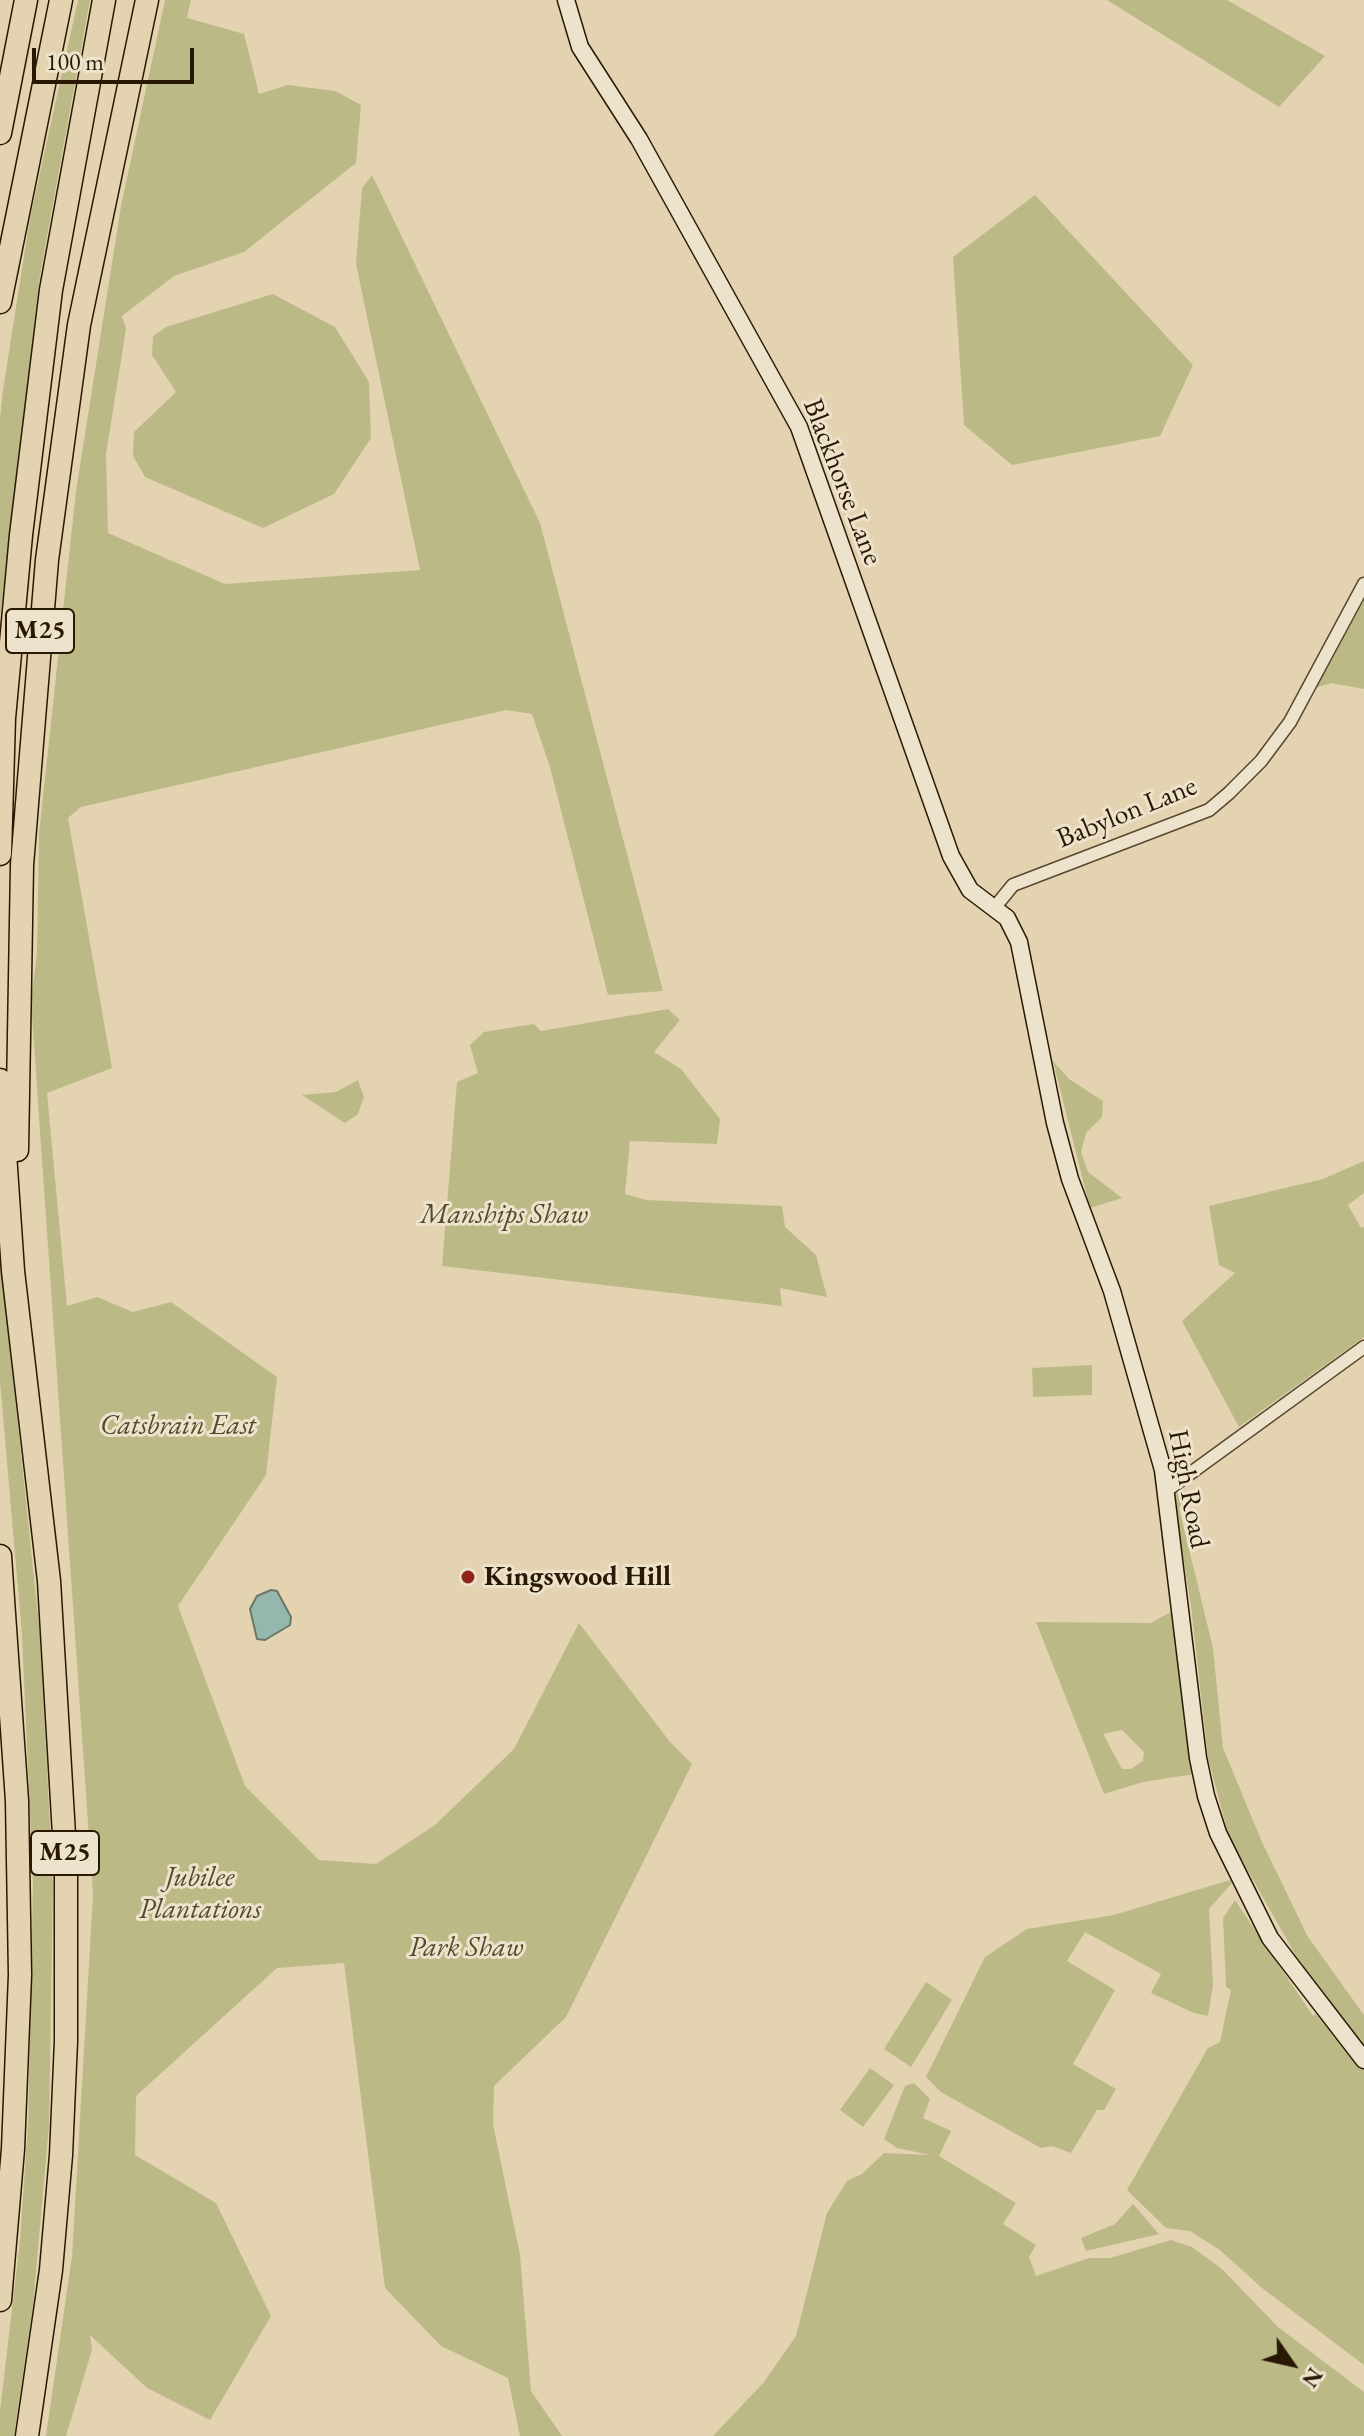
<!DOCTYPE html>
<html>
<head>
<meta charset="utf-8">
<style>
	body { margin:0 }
	#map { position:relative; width:1364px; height:2436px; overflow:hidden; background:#e3d3b1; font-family:"EB Garamond",serif }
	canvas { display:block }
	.north { position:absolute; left:1252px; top:2324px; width:80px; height:80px; -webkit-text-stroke:6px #ede2cc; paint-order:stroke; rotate:124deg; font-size:22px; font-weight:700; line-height:32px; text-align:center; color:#291802 }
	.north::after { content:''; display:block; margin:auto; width:28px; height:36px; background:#291802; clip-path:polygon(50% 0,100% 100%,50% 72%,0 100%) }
	.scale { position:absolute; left:32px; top:48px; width:162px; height:36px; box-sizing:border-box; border:4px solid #291802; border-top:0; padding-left:10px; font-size:24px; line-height:28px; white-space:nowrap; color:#291802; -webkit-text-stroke:6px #ede2cc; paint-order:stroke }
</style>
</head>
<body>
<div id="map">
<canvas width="1364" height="2436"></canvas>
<div class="north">N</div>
<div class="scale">100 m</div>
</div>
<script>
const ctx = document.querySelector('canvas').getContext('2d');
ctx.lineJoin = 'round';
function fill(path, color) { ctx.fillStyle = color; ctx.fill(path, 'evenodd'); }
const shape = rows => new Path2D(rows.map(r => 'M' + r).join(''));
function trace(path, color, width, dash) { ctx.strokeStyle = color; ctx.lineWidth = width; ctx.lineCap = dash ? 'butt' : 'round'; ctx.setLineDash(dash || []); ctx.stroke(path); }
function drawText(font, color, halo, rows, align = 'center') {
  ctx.font = font + ' "EB Garamond",serif'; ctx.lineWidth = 6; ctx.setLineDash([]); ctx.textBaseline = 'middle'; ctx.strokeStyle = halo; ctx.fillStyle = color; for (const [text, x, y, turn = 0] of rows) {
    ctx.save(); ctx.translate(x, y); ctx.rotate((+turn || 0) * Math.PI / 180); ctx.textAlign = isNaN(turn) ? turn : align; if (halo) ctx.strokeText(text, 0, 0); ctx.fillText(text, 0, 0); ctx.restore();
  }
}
fill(shape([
	[78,0,90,0,40,275,0,618,0,419,3,390,30,218],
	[165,0,191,0,187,18,244,34,259,94,288,85,335,91,361,105,356,163,244,252,174,276,122,316,126,329,106,454,108,533,225,584,420,570,356,264,362,188,372,175,540,523,663,991,608,995,550,767,532,714,506,710,81,807,68,818,112,1068,47,1093,67,1306,97,1297,133,1312,171,1302,277,1377,266,1475,178,1606,245,1786,319,1860,376,1864,435,1825,514,1749,579,1623,670,1742,692,1764,566,2017,494,2086,493,2124,520,2255,531,2391,562,2436,520,2436,508,2378,441,2346,385,2288,344,1963,277,1968,136,2096,135,2155,216,2203,271,2316,210,2420,147,2388,90,2335,92,2350,66,2436,46,2436,72,2256,93,1895,31,1001,37,953,39,834,76,491,121,206],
	[1107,0,1227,0,1325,56,1279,107],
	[1035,195,1193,365,1160,436,1012,465,964,425,953,257],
	[273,294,335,327,369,382,371,438,334,494,263,528,145,477,133,456,134,432,176,392,152,355,153,336,166,327],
	[1364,594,1364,689,1331,683,1312,689],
	[668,1009,680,1020,654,1052,681,1069,720,1119,717,1144,630,1141,625,1194,646,1200,782,1206,785,1227,816,1255,827,1297,780,1288,782,1306,442,1266,457,1082,478,1073,470,1045,484,1032,534,1024,541,1031],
	[1053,1061,1069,1079,1103,1101,1102,1117,1086,1133,1081,1152,1088,1172,1122,1198,1090,1208],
	[358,1080,364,1097,358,1114,345,1123,302,1095,336,1092],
	[1364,1161,1364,1193,1348,1205,1361,1228,1364,1227,1364,1337,1239,1427,1182,1321,1235,1273,1219,1265,1209,1206,1323,1179],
	[0,1254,40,1635,53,1883,49,2125,33,2305,14,2436,0,2436,0,2411,20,2241,28,2124,33,1883,22,1635,0,1381],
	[1092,1365,1092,1395,1033,1397,1032,1368],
	[1189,1491,1179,1508,1213,1648,1223,1748,1262,1842,1308,1937,1364,2015,1364,2049,1296,1956,1229,1837,1208,1758,1191,1606,1173,1494],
	[1174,1610,1194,1774,1143,1782,1104,1794,1036,1622,1151,1623],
	[1122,1730,1144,1752,1143,1761,1131,1769,1122,1769,1103,1734],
	[1230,1880,1232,1883,1209,1909,1213,1985,1208,2016,1194,2013,1151,1993,1161,1974,1085,1932,1067,1961,1115,1990,1073,2064,1116,2089,1104,2110,1097,2110,1071,2153,1052,2146,1041,2148,941,2092,926,2077,985,1957,1027,1929,1114,1915],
	[1235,1900,1313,2016,1316,2014,1364,2071,1364,2365,1262,2288,1220,2250,1190,2231,1166,2228,1127,2190,1208,2048,1220,2042,1231,1990,1226,1987,1223,1918],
	[926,1982,952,2000,911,2067,884,2049],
	[870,2068,894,2085,863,2127,840,2110],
	[914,2083,930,2099,923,2118,951,2131,939,2156,1016,2203,1003,2224,1036,2245,1029,2257,1036,2276,1089,2258,1110,2258,1171,2240,1192,2247,1222,2269,1278,2327,1364,2392,1364,2436,713,2436,764,2382,796,2336,827,2213,847,2181,862,2174,884,2153,930,2155,897,2148,884,2139,905,2086],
	[1133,2204,1159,2234,1086,2251,1081,2238,1115,2224]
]), '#bbba87');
const water = shape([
	[271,1590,277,1591,291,1617,290,1625,265,1640,257,1639,250,1609,257,1596,271,1590]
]);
fill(water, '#95b7ae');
trace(water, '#6a7769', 2);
const street = shape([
	[995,907,1013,885,1209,810,1229,793,1261,761,1290,722,1364,584],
	[1166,1491,1364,1347]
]);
const secondary = shape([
	[566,0,580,47,639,139,799,427,951,856,970,890,1007,918,1019,942,1055,1123,1070,1179,1112,1291,1163,1470,1198,1758,1206,1796,1218,1833,1270,1938,1364,2060]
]);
const highway = shape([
	[0,133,26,0],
	[0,302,61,0],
	[0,854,4,718,21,535,51,290,104,0],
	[0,1080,13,1271,49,1581,66,1869,66,2041,61,2155,51,2270,27,2436],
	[17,1150,22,865,47,560,79,325,147,0],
	[0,1556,17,1801,20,1975,13,2149,0,2300]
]);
trace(street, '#58472e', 15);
trace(secondary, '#291802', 19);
trace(highway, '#291802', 25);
trace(street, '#ede2cc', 12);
trace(secondary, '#ede2cc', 16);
trace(highway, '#e3d3b1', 22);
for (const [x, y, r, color] of [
	[468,1577,8,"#8f2418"]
]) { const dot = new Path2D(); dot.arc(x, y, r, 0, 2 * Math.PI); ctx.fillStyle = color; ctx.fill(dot); trace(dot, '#ede2cc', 3); }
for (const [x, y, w] of [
	[40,631,68],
	[65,1853,68]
]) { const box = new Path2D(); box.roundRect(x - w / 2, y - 22, w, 44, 6); ctx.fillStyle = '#ede2cc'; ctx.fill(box); trace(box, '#291802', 2); }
drawText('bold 26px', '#291802', null, [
	["M25",40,631],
	["M25",65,1853]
]);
drawText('28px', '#291802', '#ede2cc', [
	["Blackhorse Lane",842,482,69],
	["Babylon Lane",1127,813,-22],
	["High Road",1188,1489,79]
]);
drawText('italic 28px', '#55492a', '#ede2cc', [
	["Manships Shaw",504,1215],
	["Catsbrain East",178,1426],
	["Jubilee",200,1878],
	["Plantations",200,1910],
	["Park Shaw",466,1948]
]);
drawText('bold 28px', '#291802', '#ede2cc', [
	["Kingswood Hill",484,1577]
], 'left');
</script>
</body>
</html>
